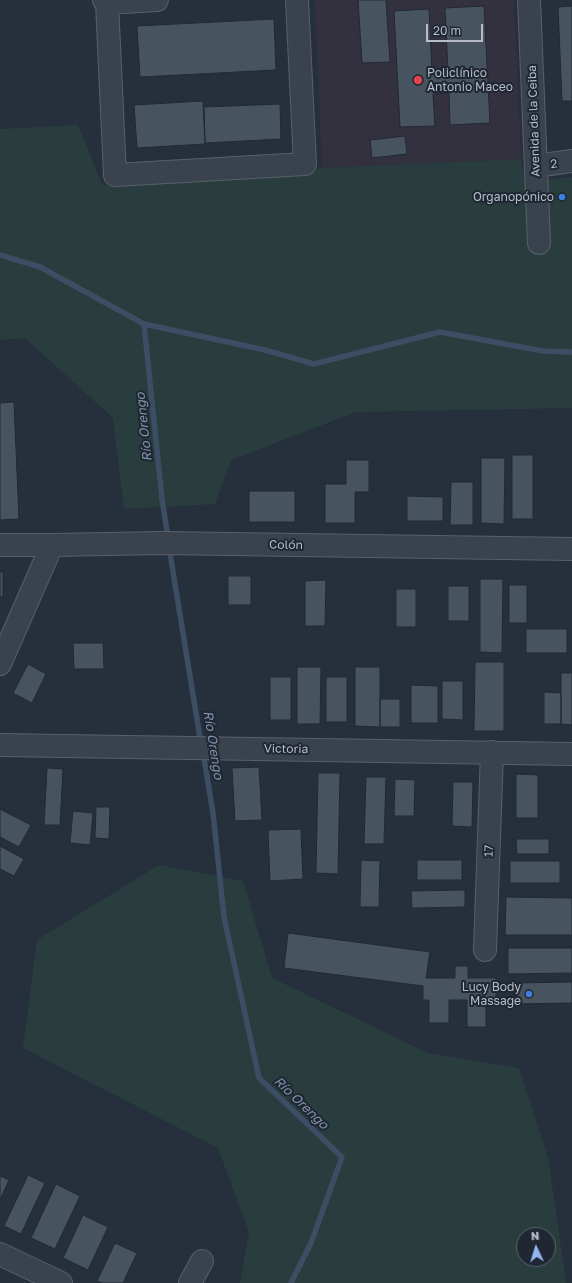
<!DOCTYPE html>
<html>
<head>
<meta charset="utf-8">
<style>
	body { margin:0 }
	#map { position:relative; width:572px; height:1283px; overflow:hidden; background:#26303c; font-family:"Golos Text",sans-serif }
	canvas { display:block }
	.north { position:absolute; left:516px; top:1227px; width:40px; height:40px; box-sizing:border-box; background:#1f2732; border:1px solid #5b636e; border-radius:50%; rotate:356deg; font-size:11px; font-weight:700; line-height:16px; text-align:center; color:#b6bdc8 }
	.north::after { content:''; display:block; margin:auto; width:14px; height:18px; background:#93b7f0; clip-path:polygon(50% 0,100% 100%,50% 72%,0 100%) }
	.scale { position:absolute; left:426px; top:24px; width:57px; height:18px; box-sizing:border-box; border:2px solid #b6bdc8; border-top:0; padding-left:5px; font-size:12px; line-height:14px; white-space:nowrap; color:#b6bdc8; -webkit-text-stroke:3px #1f2732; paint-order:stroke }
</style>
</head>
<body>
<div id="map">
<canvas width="572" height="1283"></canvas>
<div class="north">N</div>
<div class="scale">20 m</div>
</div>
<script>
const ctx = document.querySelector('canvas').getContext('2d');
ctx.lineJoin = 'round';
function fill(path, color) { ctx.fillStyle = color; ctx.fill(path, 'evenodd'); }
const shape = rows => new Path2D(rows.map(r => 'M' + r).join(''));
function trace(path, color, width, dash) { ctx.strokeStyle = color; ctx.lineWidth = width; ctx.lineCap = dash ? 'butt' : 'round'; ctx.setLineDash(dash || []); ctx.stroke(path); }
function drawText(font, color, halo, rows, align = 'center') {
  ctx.font = font + ' "Golos Text",sans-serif'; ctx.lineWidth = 4; ctx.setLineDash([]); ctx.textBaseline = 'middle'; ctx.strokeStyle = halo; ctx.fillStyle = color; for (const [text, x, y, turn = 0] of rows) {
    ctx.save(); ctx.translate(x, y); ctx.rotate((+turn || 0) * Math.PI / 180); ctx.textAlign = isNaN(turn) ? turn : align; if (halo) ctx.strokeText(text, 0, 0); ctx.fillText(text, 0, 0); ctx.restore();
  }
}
fill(shape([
	[315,0,514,0,521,159,322,168]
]), '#33313e');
fill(shape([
	[78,125,102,185,322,168,521,159,525,183,572,177,572,408,356,412,231,460,215,504,124,509,113,418,25,338,0,340,0,129],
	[159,865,243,881,272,978,428,1053,519,1068,548,1157,566,1283,240,1283,249,1232,218,1148,23,1048,37,940],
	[524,1235,548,1235,548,1259,524,1259]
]), '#293d3e');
trace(shape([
	[0,255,40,267,144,324,265,350,314,364,440,332,543,351,572,352],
	[144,324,162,499,168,538],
	[169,547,201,744],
	[203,752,213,813,224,917,259,1078,342,1157,311,1243,291,1283]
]), '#3d4d64', 5.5);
const building = shape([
	[358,0,386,0,390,62,362,63,358,0],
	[484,6,490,123,450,125,449,93,433,94,435,126,400,127,394,11,429,9,432,72,448,72,445,8,484,6],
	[572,6,572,101,562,101,558,7,572,6],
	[274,19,276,70,140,77,137,26,274,19],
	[203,101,205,144,137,148,134,105,203,101],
	[280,104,281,139,205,143,204,107,280,104],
	[405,136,407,154,372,158,370,140,405,136],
	[14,402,19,519,0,520,0,403,14,402],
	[512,455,533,455,533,519,512,519,512,455],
	[481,458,505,458,504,524,481,523,481,458],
	[346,460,369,460,369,492,355,492,355,523,325,523,325,484,346,484,346,460],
	[451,482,473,482,473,525,450,525,451,482],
	[249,491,295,491,295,522,249,522,249,491],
	[407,496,443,497,443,521,407,521,407,496],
	[0,572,3,572,3,597,0,597,0,572],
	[228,576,251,576,251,605,228,605,228,576],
	[480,579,503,579,502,653,480,652,480,579],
	[326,580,325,626,305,626,305,581,326,580],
	[509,585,527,585,527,623,509,623,509,585],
	[448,586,469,586,469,621,448,621,448,586],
	[396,589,416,589,416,627,396,627,396,589],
	[526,629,567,629,567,653,526,653,526,629],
	[73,643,103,643,104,669,74,669,73,643],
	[475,662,504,662,504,731,474,731,475,662],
	[28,664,46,674,32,703,13,693,28,664],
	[297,667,321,667,320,724,297,724,297,667],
	[355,667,380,667,380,727,355,726,355,667],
	[561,673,572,673,572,725,561,724,561,673],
	[270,677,291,677,291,720,270,720,270,677],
	[326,677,347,677,347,722,326,722,326,677],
	[442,681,463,681,463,720,442,719,442,681],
	[411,685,438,686,438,723,411,723,411,685],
	[544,692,561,693,561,724,544,724,544,692],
	[380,699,400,699,400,727,380,727,380,699],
	[259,767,262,820,235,821,232,768,259,767],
	[47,768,63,769,60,825,44,825,47,768],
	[318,773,340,773,338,874,316,873,318,773],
	[516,774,538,775,538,818,516,818,516,774],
	[366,777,386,777,384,844,364,844,366,777],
	[395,779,415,780,414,816,394,816,395,779],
	[453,782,473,782,472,827,452,826,453,782],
	[96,807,110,807,109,839,95,838,96,807],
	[0,809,31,825,19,847,0,837,0,809],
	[73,811,93,813,90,845,70,843,73,811],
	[301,829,303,879,270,881,268,830,301,829],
	[516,839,549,839,549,854,517,854,516,839],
	[0,846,24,859,14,876,0,869,0,846],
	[361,860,380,861,379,907,360,907,361,860],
	[417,860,462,860,462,880,417,880,417,860],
	[510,861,560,861,560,883,510,883,510,861],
	[465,890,465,907,412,908,411,891,465,890],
	[506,897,572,898,572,935,505,935,506,897],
	[288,933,430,952,426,978,455,978,455,966,468,966,468,978,496,978,496,1000,486,1000,486,1027,467,1027,467,1000,449,1000,449,1023,429,1023,429,1000,423,1000,423,986,284,968,288,933],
	[508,948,572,948,572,973,508,974,508,948],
	[572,982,572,1003,515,1004,515,983,572,982],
	[28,1175,45,1183,21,1234,4,1226,28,1175],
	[0,1176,9,1180,0,1200,0,1176],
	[56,1184,80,1196,55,1249,31,1238,56,1184],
	[83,1215,108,1227,88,1270,63,1258,83,1215],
	[115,1243,137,1253,123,1283,102,1283,97,1281,115,1243]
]);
fill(building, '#485360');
trace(building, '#212934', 1);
const minor = shape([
	[104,0,107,3,115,175,305,164,297,0],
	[529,0,539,243],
	[107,3,157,0],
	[536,166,572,161],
	[0,545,52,545,162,543,572,549],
	[0,664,52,545],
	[0,745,572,754],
	[485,950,492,752],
	[0,1254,61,1283],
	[190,1283,202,1261]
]);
trace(minor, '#58606b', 24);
trace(minor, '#3a424d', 22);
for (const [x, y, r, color] of [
	[418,80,5,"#e0444e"],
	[562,197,4,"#3f7fe0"],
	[529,994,4,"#3f7fe0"]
]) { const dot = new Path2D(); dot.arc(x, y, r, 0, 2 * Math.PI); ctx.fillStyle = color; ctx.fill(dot); trace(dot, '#1f2732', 1.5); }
drawText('12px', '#b6bdc8', '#1f2732', [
	["Policlínico",427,73,"left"],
	["Antonio Maceo",427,87,"left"],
	["Organopónico",554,197],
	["Lucy Body",521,987],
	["Massage",521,1001]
], 'right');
drawText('12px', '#b6bdc8', '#1f2732', [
	["Avenida de la Ceiba",534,121,-92],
	["2",554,164,-8],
	["Colón",286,545,1],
	["Victoria",286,749,1],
	["17",489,851,-88]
]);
drawText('italic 13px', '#8093ad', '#1f2732', [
	["Río Orengo",144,427,-96],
	["Río Orengo",213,745,81],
	["Río Orengo",301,1103,44]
]);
</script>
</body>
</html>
